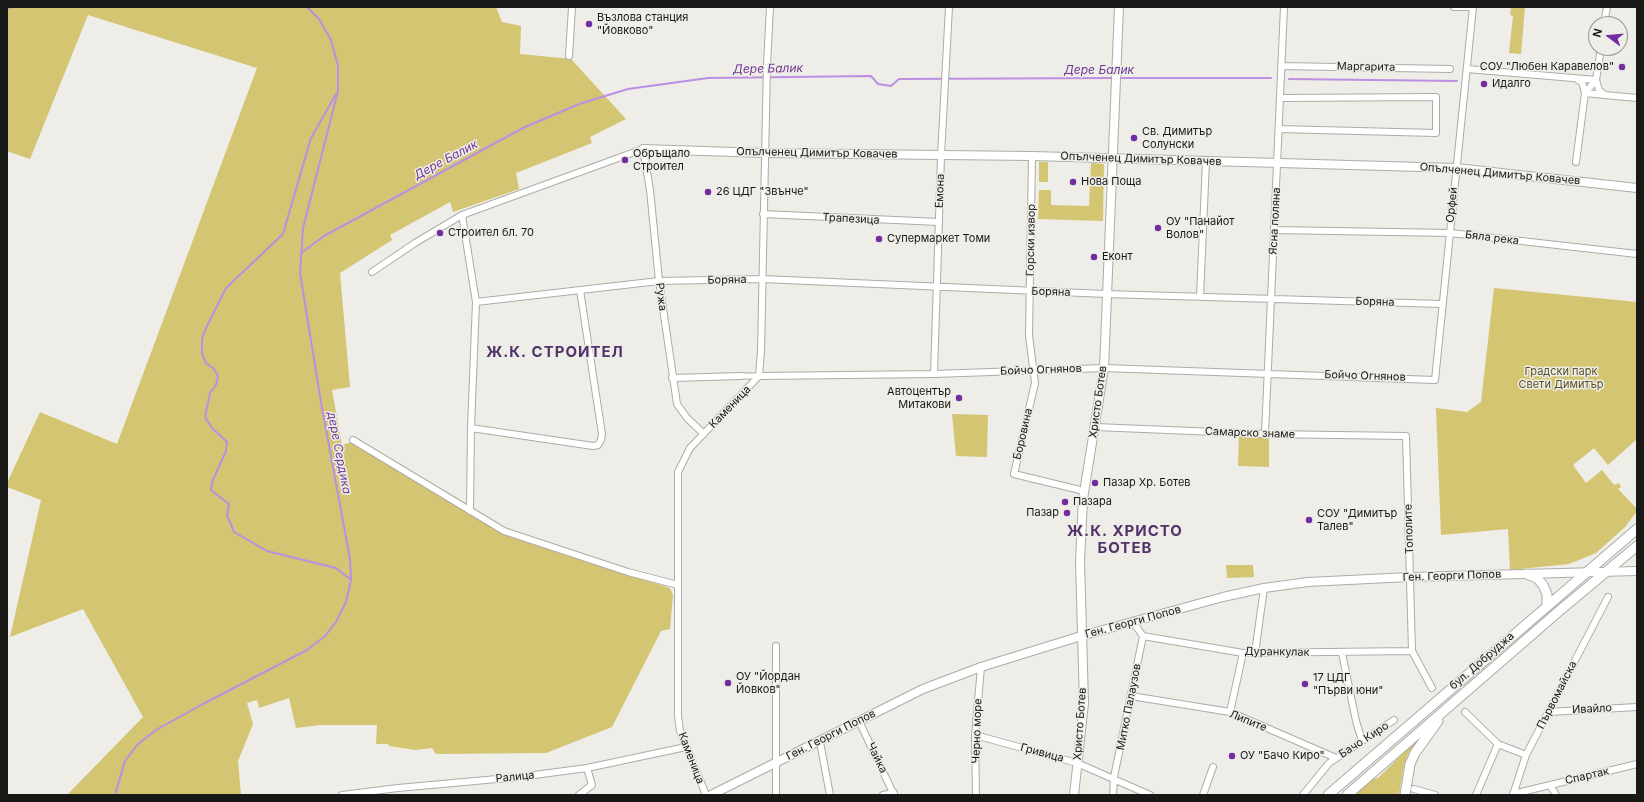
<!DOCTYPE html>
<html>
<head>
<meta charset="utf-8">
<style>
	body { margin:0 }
	#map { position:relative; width:1644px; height:802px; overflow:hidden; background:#eeede7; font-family:Inter,sans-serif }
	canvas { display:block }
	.frame { position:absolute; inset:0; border:8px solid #181816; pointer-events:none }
	.north { position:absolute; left:1588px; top:16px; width:40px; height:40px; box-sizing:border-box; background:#eeede7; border:1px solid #989893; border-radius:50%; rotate:286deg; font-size:11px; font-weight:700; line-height:16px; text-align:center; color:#181816 }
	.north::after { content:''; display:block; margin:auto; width:14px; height:18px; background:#722ca0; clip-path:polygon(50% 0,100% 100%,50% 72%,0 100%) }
</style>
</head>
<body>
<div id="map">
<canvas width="1644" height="802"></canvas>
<div class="frame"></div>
<div class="north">N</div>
</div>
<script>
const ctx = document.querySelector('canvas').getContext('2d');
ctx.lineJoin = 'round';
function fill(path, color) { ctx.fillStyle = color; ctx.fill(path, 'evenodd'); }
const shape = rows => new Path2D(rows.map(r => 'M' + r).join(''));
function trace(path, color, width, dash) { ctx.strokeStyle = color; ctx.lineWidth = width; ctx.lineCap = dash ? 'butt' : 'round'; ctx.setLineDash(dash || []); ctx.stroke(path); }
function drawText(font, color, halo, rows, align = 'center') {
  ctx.font = font + ' Inter,sans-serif'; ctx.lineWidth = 3; ctx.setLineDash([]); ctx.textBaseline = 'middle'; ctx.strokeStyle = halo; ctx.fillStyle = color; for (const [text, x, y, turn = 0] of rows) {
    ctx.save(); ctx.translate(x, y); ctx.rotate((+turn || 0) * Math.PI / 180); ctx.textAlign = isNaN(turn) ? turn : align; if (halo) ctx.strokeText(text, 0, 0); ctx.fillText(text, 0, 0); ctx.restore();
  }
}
fill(shape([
	[7,7,496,7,502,22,521,26,520,54,571,59,626,119,590,137,592,143,516,173,519,189,453,212,450,202,390,235,392,240,340,273,350,387,332,390,342,445,352,442,502,533,670,588,673,595,670,629,661,631,612,727,546,753,436,754,432,748,415,750,389,746,388,744,376,744,377,725,320,725,296,728,289,698,259,708,257,700,247,703,253,724,238,761,241,795,237,794,67,795,143,717,83,609,10,637,41,500,7,487,7,483,40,412,117,444,257,68,88,15,30,159,7,151],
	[1511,7,1525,7,1521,54,1509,53,1513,16,1510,15],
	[1039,162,1048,162,1048,182,1039,182],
	[1091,163,1104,164,1103,221,1038,219,1039,190,1051,190,1051,205,1089,206],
	[1494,288,1637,302,1637,439,1608,465,1594,448,1573,465,1586,483,1602,470,1614,485,1619,483,1621,487,1618,489,1637,509,1637,511,1625,527,1596,553,1569,564,1510,570,1508,529,1441,535,1436,408,1467,412,1481,402],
	[952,414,988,415,987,457,956,456],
	[1239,435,1269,436,1269,467,1238,466],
	[1226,565,1253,565,1254,577,1227,578],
	[1425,732,1408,754,1404,765,1399,795,1353,795,1373,779,1378,778]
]), '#d3c572');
trace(shape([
	[7,8,14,7],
	[1118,78,1271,78],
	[1289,79,1457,81],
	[336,94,311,138,283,234,226,288,206,328,202,339,202,354,206,363,214,369,218,376,216,385,210,393,205,417,212,428,227,442,226,451,212,482,211,490,229,504,227,515,234,532,267,551,336,568,351,580],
	[301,253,324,236,523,128,579,104,628,89,708,78,871,76,878,84,891,86,899,79,1114,78],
	[115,795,125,761,138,744,156,730,201,705,307,650,325,636,336,622,346,602,351,580,350,559,322,408,300,273,303,228,338,91,338,66,331,40,319,19,307,7]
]), '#bb8fe1', 2);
const pedestrian = shape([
	[741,376,759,376]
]);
const minor = shape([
	[1454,7,1473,7],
	[1604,24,1607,7],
	[569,56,572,7],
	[1281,66,1450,69],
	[1467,69,1596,80,1599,90,1605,95,1637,98],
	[1578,80,1582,82,1585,93,1605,95],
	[1279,129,1436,133,1436,97,1280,98],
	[1032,156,1029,335,1035,383,1014,474,1084,491],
	[1576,162,1585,93,1596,80,1601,48],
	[763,214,939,222],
	[462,215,476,302,471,428,470,511],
	[1274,230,1450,233,1637,254],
	[372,272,415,243,462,215,643,149,650,190,659,281,677,404,687,418,704,434],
	[1200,297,1206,161],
	[476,302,659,281,762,279,1106,294,1442,304],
	[934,374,941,156,949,7],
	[759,376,934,374,1104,368,1435,380,1473,7],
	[672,378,741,376],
	[1095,427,1265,434,1406,436,1412,651,1432,688],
	[471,428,593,446,598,445,601,440,602,434,580,290],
	[1265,434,1284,7],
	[353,440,504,531,628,572,678,585],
	[1143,636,1243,653,1412,651],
	[776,646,776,795],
	[1255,653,1264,588],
	[1342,653,1356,721,1362,741],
	[1131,696,1230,712,1336,758],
	[1230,712,1243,653],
	[1465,712,1498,744,1526,755],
	[1548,712,1637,707],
	[859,721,894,795],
	[975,735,1077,763,1150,795],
	[820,742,830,795],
	[1550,785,1556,795],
	[1414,789,1435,795],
	[1513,794,1637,764],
	[342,795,398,788,519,777,587,768,686,747],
	[579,795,592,785,587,768],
	[706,795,680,731,678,716,678,472,690,448,759,376,761,351,767,65,770,7],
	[883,795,894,793],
	[976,795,975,735,981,667],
	[1113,795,1114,777,1143,636,1133,622],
	[1203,795,1213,767],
	[1303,795,1329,763,1394,720],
	[1476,795,1498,744],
	[1513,795,1526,755,1608,597]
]);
const tertiary = shape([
	[643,149,764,153,1032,156,1456,168,1637,188],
	[711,795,923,689,981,667,1081,636,1223,597,1264,588,1308,582,1410,577,1637,571],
	[1074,795,1084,703,1080,562,1083,499,1104,368,1119,7]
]);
const secondary = shape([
	[1527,574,1537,578,1543,585,1547,594,1547,605],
	[1328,795,1637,529],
	[1347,795,1558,612,1637,546],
	[1405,795,1410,764,1415,753,1438,721]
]);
trace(pedestrian, '#acaca6', 7);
trace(minor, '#acaca6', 8);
trace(tertiary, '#acaca6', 10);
trace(secondary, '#acaca6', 11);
trace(pedestrian, '#fff', 5);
trace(minor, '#fff', 6);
trace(tertiary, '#fff', 8);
trace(secondary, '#fff', 9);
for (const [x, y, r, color] of [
	[589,24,4,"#722ca0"],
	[1622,67,4,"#722ca0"],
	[1484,84,4,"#722ca0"],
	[1134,138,4,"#722ca0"],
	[625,160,4,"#722ca0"],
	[1073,182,4,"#722ca0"],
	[708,192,4,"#722ca0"],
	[1158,228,4,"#722ca0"],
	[440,233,4,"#722ca0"],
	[879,239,4,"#722ca0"],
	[1094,257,4,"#722ca0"],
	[959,398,4,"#722ca0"],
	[1095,483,4,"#722ca0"],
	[1065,502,4,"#722ca0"],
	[1067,513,4,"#722ca0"],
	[1309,520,4,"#722ca0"],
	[728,683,4,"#722ca0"],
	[1305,684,4,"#722ca0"],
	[1232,756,4,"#722ca0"]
]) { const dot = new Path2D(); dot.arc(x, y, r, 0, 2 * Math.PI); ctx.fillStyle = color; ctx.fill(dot); trace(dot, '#eeede7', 1.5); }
drawText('11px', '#181816', '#eeede7', [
	["Възлова станция",597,18],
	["\"Йовково\"",597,31],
	["СОУ \"Любен Каравелов\"",1614,67,"right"],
	["Идалго",1492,84],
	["Св. Димитър",1142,132],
	["Солунски",1142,145],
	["Обръщало",633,154],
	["Строител",633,167],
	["Нова Поща",1081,182],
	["26 ЦДГ \"Звънче\"",716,192],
	["ОУ \"Панайот",1166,222],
	["Волов\"",1166,235],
	["Строител бл. 70",448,233],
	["Супермаркет Томи",887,239],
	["Еконт",1102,257],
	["Автоцентър",951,392,"right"],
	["Митакови",951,405,"right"],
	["Пазар Хр. Ботев",1103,483],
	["Пазара",1073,502],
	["Пазар",1059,513,"right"],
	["СОУ \"Димитър",1317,514],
	["Талев\"",1317,527],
	["ОУ \"Йордан",736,677],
	["Йовков\"",736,690],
	["17 ЦДГ",1313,678],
	["\"Първи юни\"",1313,691],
	["ОУ \"Бачо Киро\"",1240,756]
], 'left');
drawText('11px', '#181816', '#eeede7', [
	["Маргарита",1366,67,1],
	["Опълченец Димитър Ковачев",817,153,1],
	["Опълченец Димитър Ковачев",1141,159,2],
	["Опълченец Димитър Ковачев",1500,174,5],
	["Емона",940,191,-88],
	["Орфей",1452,205,-84],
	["Трапезица",851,219,3],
	["Ясна поляна",1275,221,-87],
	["Бяла река",1492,238,7],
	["Горски извор",1031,240,-89],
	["Боряна",727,280,-1],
	["Боряна",1051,292,2],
	["Ружа",661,297,83],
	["Боряна",1375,302,2],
	["Бойчо Огнянов",1041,370,-2],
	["Бойчо Огнянов",1365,376,2],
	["Христо Ботев",1098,402,-82],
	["Каменица",730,407,-46],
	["Самарско знаме",1250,433,2],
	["Боровина",1023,434,-77],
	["Тополите",1409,529,-92],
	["Ген. Георги Попов",1452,576,-2],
	["Ген. Георги Попов",1133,622,-15],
	["Дуранкулак",1277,652,1],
	["бул. Добруджа",1482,661,-41],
	["Първомайска",1557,695,-63],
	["Митко Палаузов",1129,707,-79],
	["Ивайло",1592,709,-3],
	["Липите",1248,721,22],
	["Христо Ботев",1080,724,-86],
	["Черно море",977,731,-88],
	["Ген. Георги Попов",831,735,-27],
	["Бачо Киро",1364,740,-33],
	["Гривица",1042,753,15],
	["Каменица",691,758,69],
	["Чайка",877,758,64],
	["Спартак",1587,776,-13],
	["Ралица",515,777,-6]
]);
drawText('11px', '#585127', '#eeede7', [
	["Градски парк",1561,372],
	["Свети Димитър",1561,385]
]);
drawText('italic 12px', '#6e3796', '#eeede7', [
	["Дере Балик",768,69,-1],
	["Дере Балик",1099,70],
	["Дере Балик",446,160,-28],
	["дере Сердика",339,453,79]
]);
ctx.letterSpacing = '1px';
drawText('bold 15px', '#53326c', '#eeede7', [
	["Ж.К. СТРОИТЕЛ",555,352],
	["Ж.К. ХРИСТО",1125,531],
	["БОТЕВ",1125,548]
]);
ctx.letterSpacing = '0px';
</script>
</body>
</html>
